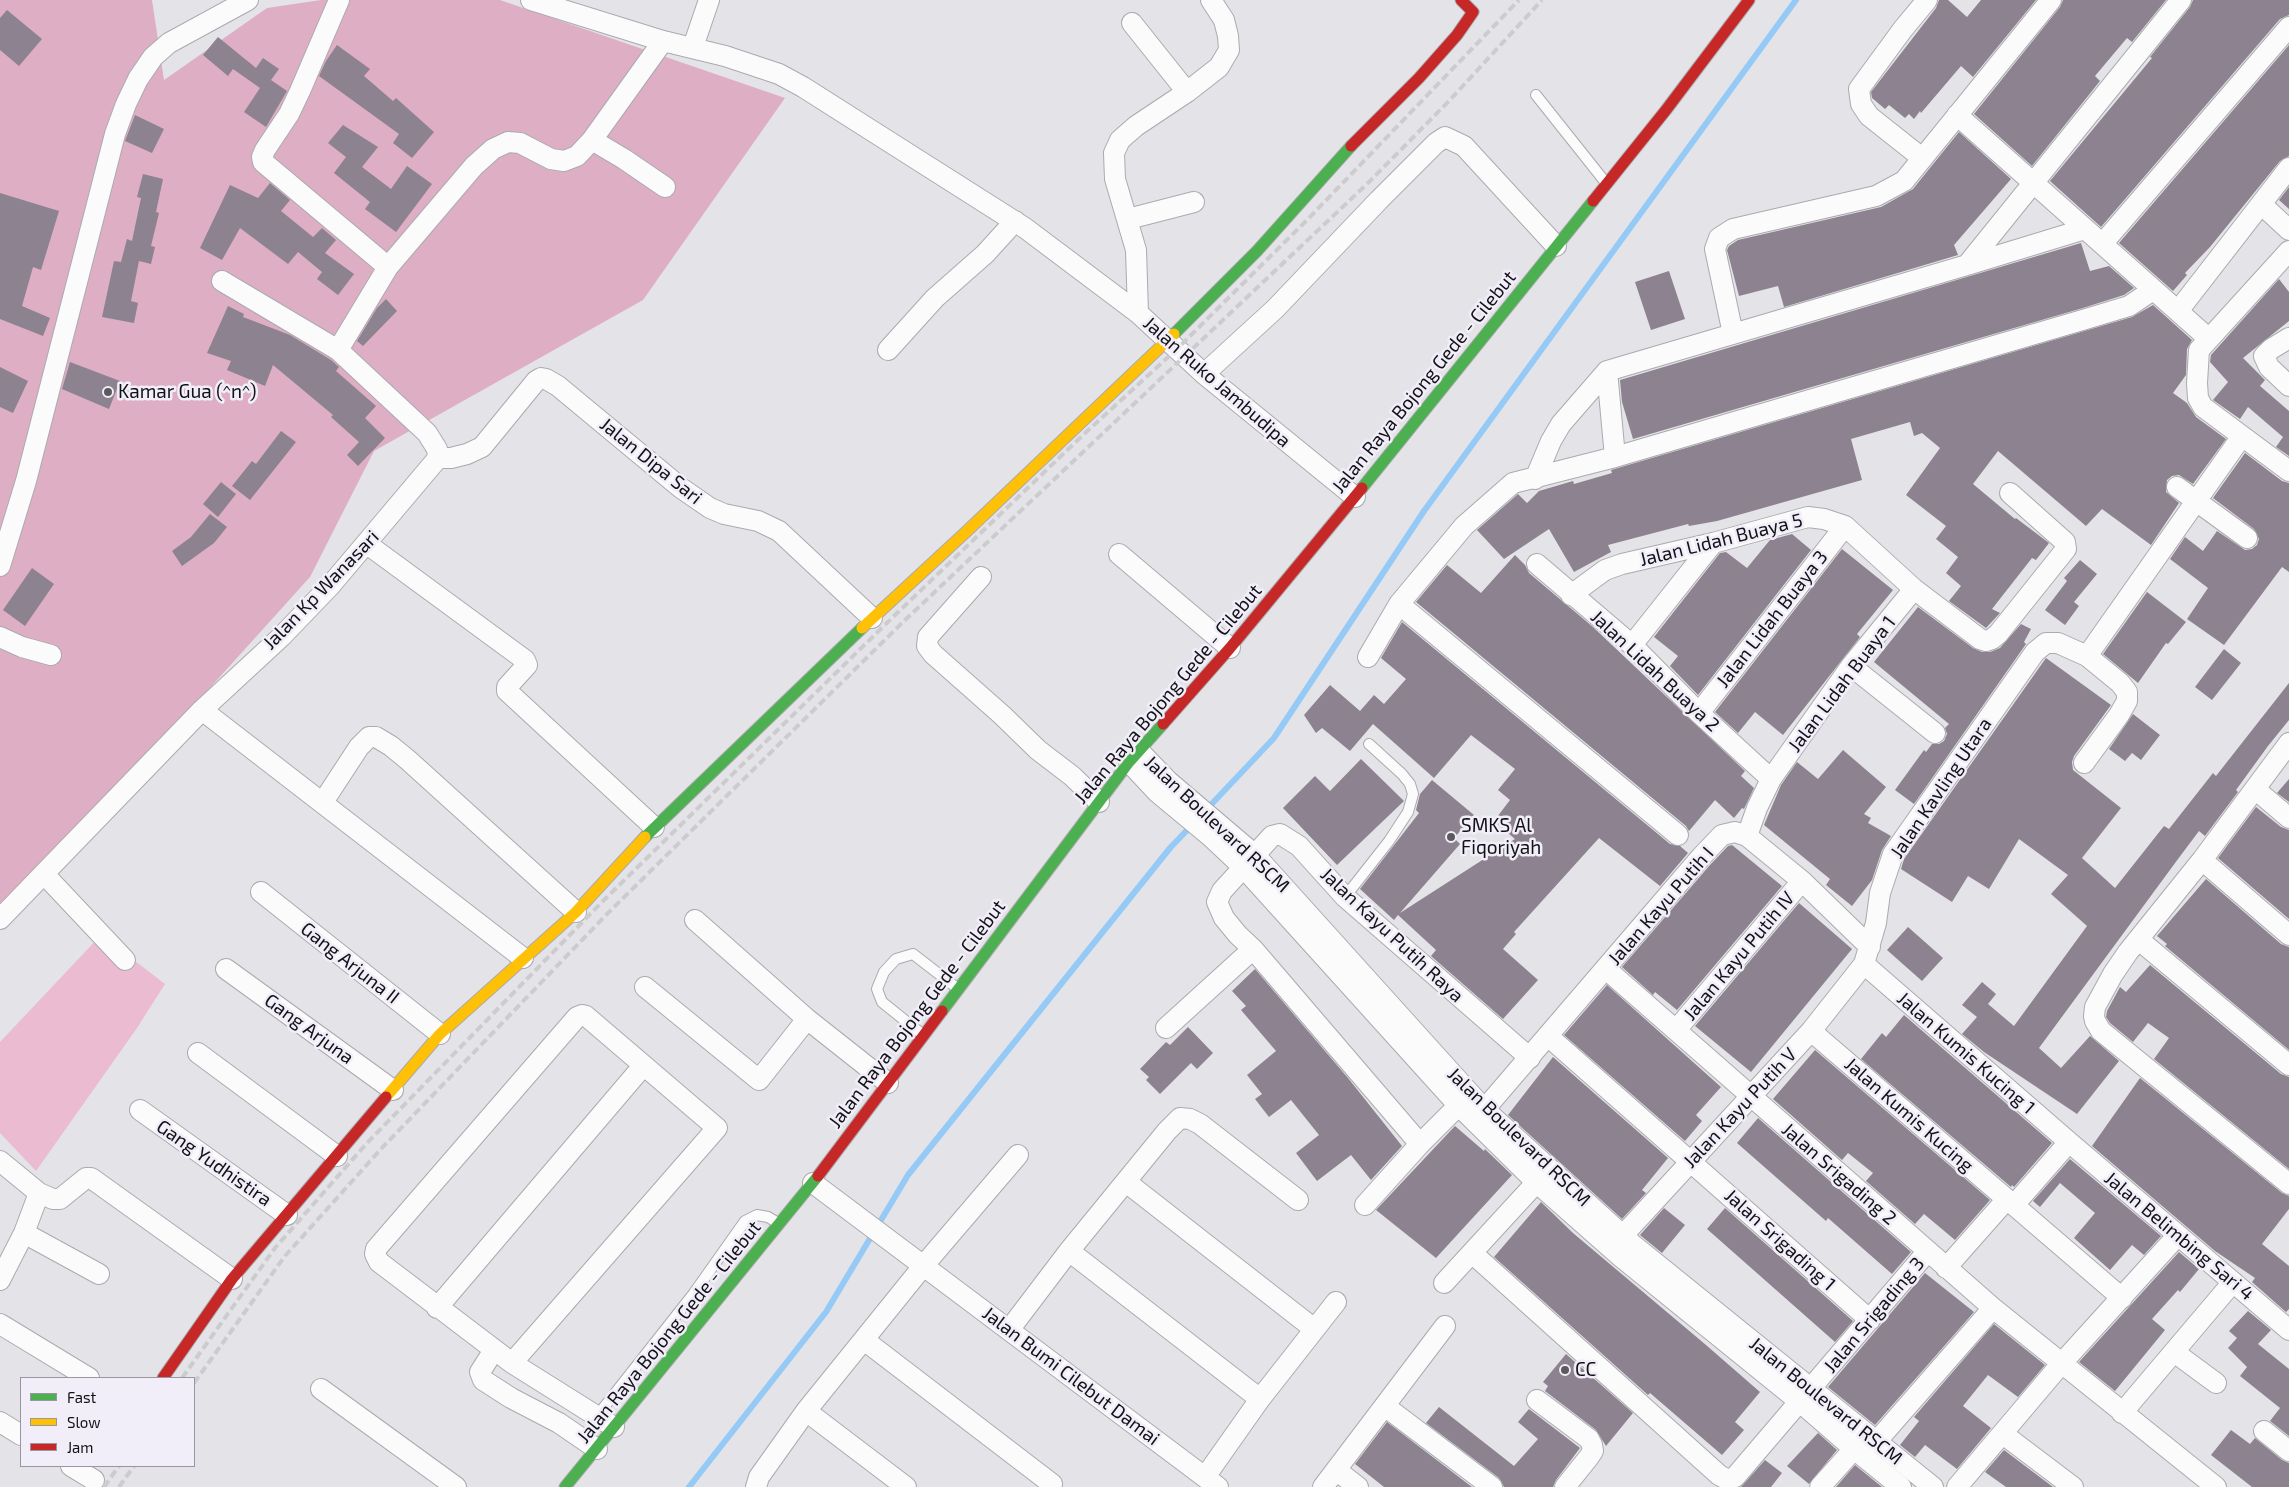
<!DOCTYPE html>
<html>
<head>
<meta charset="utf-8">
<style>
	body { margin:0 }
	#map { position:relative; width:2289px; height:1487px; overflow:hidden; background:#e4e3e8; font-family:"Exo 2",sans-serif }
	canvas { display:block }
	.legend { position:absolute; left:20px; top:1377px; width:175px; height:90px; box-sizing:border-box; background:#f1eef9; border:1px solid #98969e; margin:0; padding:6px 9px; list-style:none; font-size:15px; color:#121115 }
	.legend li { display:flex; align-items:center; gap:10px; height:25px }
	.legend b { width:25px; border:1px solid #98969e }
</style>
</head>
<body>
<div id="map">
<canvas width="2289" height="1487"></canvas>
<ul class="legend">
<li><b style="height:6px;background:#4caf50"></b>Fast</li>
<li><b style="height:6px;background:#ffc107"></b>Slow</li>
<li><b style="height:6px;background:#c62828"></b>Jam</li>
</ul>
</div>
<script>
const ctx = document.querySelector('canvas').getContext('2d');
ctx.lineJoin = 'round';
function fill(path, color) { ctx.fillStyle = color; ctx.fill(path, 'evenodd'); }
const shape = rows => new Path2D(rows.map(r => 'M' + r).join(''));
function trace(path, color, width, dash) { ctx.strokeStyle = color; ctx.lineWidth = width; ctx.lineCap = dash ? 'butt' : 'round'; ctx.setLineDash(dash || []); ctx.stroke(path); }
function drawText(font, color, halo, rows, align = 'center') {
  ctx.font = font + ' "Exo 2",sans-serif'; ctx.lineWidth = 5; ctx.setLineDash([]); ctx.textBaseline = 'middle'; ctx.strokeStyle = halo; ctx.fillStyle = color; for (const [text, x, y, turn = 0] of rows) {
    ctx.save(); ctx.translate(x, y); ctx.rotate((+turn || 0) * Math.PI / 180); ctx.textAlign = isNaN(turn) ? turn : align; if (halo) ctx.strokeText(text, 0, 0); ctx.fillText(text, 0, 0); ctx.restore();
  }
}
fill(shape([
	[101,935,165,984,137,1028,36,1171,0,1133,0,1042]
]), '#ebbbd1');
fill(shape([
	[0,0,152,0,164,80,267,8,321,0,500,0,785,98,643,300,374,451,310,577,106,803,0,910]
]), '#deaec5');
trace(shape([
	[1206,810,1274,738,1424,511,1796,0],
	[689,1487,826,1312,908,1175,1170,848,1192,825]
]), '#94caf5', 6);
fill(shape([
	[1939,0,1948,0,1967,17,1981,0,2036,0,1973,77,1961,66,1921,113,1920,111,1914,119,1909,114,1905,118,1889,105,1885,109,1872,98,1871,92,1936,8],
	[2063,0,2166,0,2132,42,2127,38,2095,76,2100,81,2032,166,1974,114,2060,7],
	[2193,0,2289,0,2289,15,2280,19,2101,227,2050,181,2152,58,2150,57,2190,7],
	[7,10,42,39,19,66,0,50,0,18],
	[218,37,256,68,263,58,279,69,271,80,287,91,266,127,244,112,260,88,233,69,228,76,203,55],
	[337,45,370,69,364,76,393,101,396,98,434,132,412,158,393,143,399,134,319,76,326,61],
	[2289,45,2289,156,2280,161,2210,247,2185,273,2187,275,2173,291,2119,243],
	[135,115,164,129,152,153,125,141],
	[343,125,378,147,362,167,391,189,407,166,432,184,396,232,365,209,370,202,334,173,346,157,328,143],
	[1959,132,2011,179,1954,245,1958,255,1784,307,1778,286,1739,296,1727,250,1729,246,1738,240,1881,207,1913,189],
	[143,174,163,179,156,212,159,213,151,246,155,247,151,264,139,261,131,301,138,303,134,323,102,317,114,261,121,262,127,239,132,241,141,198,137,197],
	[270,183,290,200,281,211,313,237,322,228,336,240,325,253,354,274,338,295,317,279,322,272,298,252,288,264,240,228,222,260,200,248,230,185,258,198],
	[2289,187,2289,209,2279,200],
	[0,193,59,211,41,270,33,267,22,306,50,318,43,336,0,319],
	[2081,243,2090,271,2109,266,2134,288,2124,295,2083,308,1633,439,1622,402,1620,380],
	[1669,271,1685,319,1651,330,1635,282],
	[2279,279,2289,292,2289,321,2243,358,2265,380,2260,386,2289,411,2289,456,2276,447,2283,437,2248,407,2240,419,2213,400,2228,382,2210,362,2211,355],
	[386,299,397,311,363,346,357,341,377,308],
	[2153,305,2192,340,2187,349,2186,375,2173,393,2187,403,2196,417,2226,439,2193,484,2179,475,2172,476,2167,480,2166,492,2179,503,2151,545,2102,509,2086,526,1998,451,1973,484,2015,519,2016,518,2049,543,2036,560,2032,558,1992,609,2000,613,1986,628,1949,601,1961,586,1946,573,1958,557,1936,539,1946,526,1906,495,1940,448,1922,433,1914,436,1910,422,1851,439,1862,480,1717,521,1689,526,1688,524,1608,545,1611,552,1574,572,1549,529,1504,559,1477,530,1518,494,1527,503,1539,491,1573,481,1574,484,1612,473,1611,470,2132,317],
	[228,306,244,314,243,317,290,335,331,360,339,367,336,371,376,406,365,418,385,438,358,466,347,455,359,442,331,417,333,415,273,365,265,386,227,370,231,361,207,353],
	[70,362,120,381,109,409,62,389],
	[0,367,28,381,13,413,0,407],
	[281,431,296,442,250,500,232,486,252,461,256,464],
	[2245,453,2282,481,2289,483,2289,572,2282,567,2224,645,2187,619,2208,588,2170,559,2185,537,2203,551,2217,531,2245,550,2252,549,2257,545,2259,539,2254,529,2213,498],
	[221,482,236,494,218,517,203,504],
	[210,514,227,527,214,543,182,566,172,551,191,537],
	[1792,534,1811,550,1698,695,1670,666,1678,656,1654,637,1720,553,1726,552,1747,568,1770,540],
	[1842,549,1893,590,1857,634,1860,637,1783,735,1755,712,1738,733,1715,712],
	[1515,555,1525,565,1529,573,1593,627,1745,771,1741,776,1754,788,1744,809,1742,808,1734,818,1715,800,1689,831,1686,826,1416,602,1447,565,1481,593],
	[2080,560,2097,574,2074,602,2079,606,2065,625,2045,610,2067,581,2064,578],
	[32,568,54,584,25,626,3,610],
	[2147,592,2186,622,2168,644,2166,643,2138,683,2103,654],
	[1918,607,1973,648,1982,652,1990,652,2000,648,2021,624,2031,629,2024,642,2026,644,1914,804,1895,790,1924,750,1926,752,1932,744,1939,744,1944,741,1947,734,1945,728,1949,724,1874,662],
	[1402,622,1670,844,1680,846,1688,853,1660,886,1599,838,1514,932,1516,934,1503,949,1538,980,1503,1019,1431,956,1436,950,1398,915,1394,920,1360,889,1419,813,1416,810,1420,794,1432,780,1474,815,1454,838,1460,844,1400,913,1515,839,1494,821,1510,800,1498,790,1515,769,1471,735,1434,778,1373,724,1350,751,1322,728,1316,733,1304,715,1330,685,1360,711,1374,695,1384,704,1406,679,1381,658],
	[2224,649,2241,663,2212,700,2195,687],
	[2046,658,2111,705,2074,756,2072,762,2073,770,2121,808,2082,858,2115,888,2164,826,2169,829,2213,773,2216,776,2289,683,2289,720,2268,746,2236,790,2238,792,2205,836,2199,831,2178,859,2039,1048,2061,1068,2090,1036,2119,1061,2077,1114,1984,1052,1962,1034,1977,1017,1962,1005,1982,982,1996,994,1988,1004,2014,1026,2087,926,2051,894,2068,875,2019,839,1989,889,1968,876,1952,902,1901,869,1904,859],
	[2133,714,2160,735,2141,760,2132,753,2125,761,2109,749],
	[1843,750,1886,787,1864,814,1871,818,1868,823,1891,836,1882,850,1872,880,1852,906,1826,885,1830,879,1764,825,1781,785,1797,762,1818,779],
	[1361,759,1404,801,1337,865,1283,808,1315,776,1330,791],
	[2289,779,2289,802,2277,793],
	[2256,807,2281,827,2289,830,2289,919,2218,858],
	[1732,845,1782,886,1677,1010,1655,992,1653,995,1622,967,1710,865,1728,846],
	[2206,879,2281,944,2289,947,2289,1050,2165,946,2167,944,2157,936],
	[1799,903,1852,949,1751,1072,1695,1026],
	[1908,927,1943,958,1922,981,1887,950],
	[2150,965,2281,1074,2289,1077,2289,1169,2154,1059,2169,1038,2148,1023,2133,1042,2110,1023,2106,1017,2107,1011,2120,987,2126,992],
	[1255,969,1348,1078,1402,1146,1371,1180,1351,1155,1317,1181,1296,1153,1319,1135,1291,1100,1269,1117,1255,1099,1262,1094,1247,1075,1276,1051,1241,1010,1246,1006,1232,991],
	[1607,985,1721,1087,1696,1115,1702,1121,1685,1141,1564,1035],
	[1904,1015,2052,1143,2014,1187,2012,1185,2011,1187,1861,1059,1882,1033,1886,1037],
	[1188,1027,1213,1053,1197,1069,1191,1063,1160,1094,1146,1080,1149,1077,1140,1069,1166,1042,1170,1045],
	[1815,1050,1990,1200,1955,1240,1924,1214,1915,1224,1866,1181,1873,1173,1848,1153,1842,1160,1773,1099],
	[1553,1057,1668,1158,1642,1190,1646,1193,1622,1219,1508,1115],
	[2140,1078,2282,1193,2289,1196,2289,1209,2262,1244,2289,1266,2289,1309,2286,1312,2252,1282,2255,1278,2215,1251,2092,1146],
	[1758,1118,1911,1252,1892,1274,1828,1218,1826,1221,1737,1143],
	[1455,1126,1484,1151,1485,1149,1489,1153,1512,1175,1436,1258,1376,1210],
	[2070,1159,2161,1236,2144,1255,2132,1245,2110,1270,2074,1238,2095,1213,2060,1183,2040,1207,2033,1201],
	[1541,1202,1573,1233,1706,1345,1760,1392,1735,1422,1744,1430,1722,1455,1650,1393,1648,1395,1494,1257],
	[1664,1208,1685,1225,1662,1253,1640,1235],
	[1725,1208,1853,1321,1835,1342,1707,1229],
	[2179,1252,2199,1269,2180,1292,2178,1290,2152,1319,2165,1330,2115,1391,2079,1362],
	[1925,1273,1974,1312,1875,1425,1828,1387],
	[2248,1311,2271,1330,2258,1344,2289,1369,2289,1436,2270,1421,2280,1408,2240,1376,2247,1367,2228,1348,2237,1338,2229,1331],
	[1994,1324,2045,1365,2018,1397,1988,1375,1963,1406,1991,1428,1957,1469,1925,1445,1915,1457,1900,1445,1919,1421,1914,1417],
	[1566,1354,1633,1413,1606,1446,1596,1430,1545,1391,1548,1386,1543,1382],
	[1439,1407,1514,1466,1538,1439,1518,1422,1529,1409,1580,1448,1556,1480,1553,1487,1504,1487,1499,1478,1426,1423],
	[1387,1422,1472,1487,1384,1487,1355,1464],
	[2231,1430,2250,1444,2255,1438,2282,1460,2289,1463,2289,1487,2252,1487,2211,1455],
	[1818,1433,1837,1450,1809,1484,1787,1466],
	[2004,1450,2053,1487,2006,1487,1985,1472],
	[1765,1460,1782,1473,1771,1487,1741,1487],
	[1855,1465,1882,1487,1836,1487]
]), '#8d828f');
const lane = shape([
	[1536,95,1606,183],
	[1345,897,1389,841,1408,812,1413,794,1410,784,1402,774,1369,744],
	[923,1035,882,1002,877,989,884,972,896,959,913,954,957,988],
	[597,1416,694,1293,745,1221,757,1215,768,1217,778,1223]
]);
const street = shape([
	[339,0,300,91,289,114,265,150,262,157,263,162,388,267],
	[531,0,663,41,725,56,779,74,803,87,1025,228,1138,313,1204,374,1355,497],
	[1132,23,1187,92],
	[693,47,709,0],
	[1957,115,2208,338],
	[592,140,624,159,665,187],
	[1922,158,1869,116,1861,104,1859,89,1903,29,1927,0],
	[2261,204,2289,230],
	[1128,219,1194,202],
	[2103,243,2289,27],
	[2289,251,2199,350,2197,383,2198,398,2203,407,2289,471],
	[1967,265,2085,229],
	[2178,311,2289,168],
	[1138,313,1136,250,1115,179,1114,153,1120,140,1136,126,1187,92,1219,67,1229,50,1228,36,1224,20,1211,0],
	[1733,334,1715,249,1719,238,1733,229,1876,196,1904,181,2051,0],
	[2289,338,2271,349,2264,356,2269,367,2289,386],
	[338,350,388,267,474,166,493,149,508,142,520,143,551,159,564,161,577,156,592,140,663,41],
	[888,350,935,298,985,254,1015,221],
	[1607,371,1615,457],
	[1204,374,1275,309,1379,200,1436,143,1445,137,1464,146,1556,246],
	[438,458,451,458,467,454,482,447,536,381,541,378,546,379,558,386,681,488,710,508,724,514,758,521,779,531,872,618],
	[1535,479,1551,441,1561,424,1607,371,1967,265,2181,0],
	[2177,487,2247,538],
	[367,544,525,660,527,665,507,687,507,691,654,827],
	[1119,554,1230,648],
	[1537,564,1632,645,1699,713,1771,779],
	[0,566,26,481,115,134,126,104,138,79,153,57,169,43,248,0],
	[981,577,928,637,927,646,933,654,1002,715,1038,750,1072,776,1099,802],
	[1571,595,1605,570,1622,564,1713,543,1808,517,1824,519,1845,526,1914,589,1980,639,1986,641,1992,639,1998,634,2066,549,2065,542,2010,493],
	[0,637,22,647,51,655],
	[1632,645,1713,543],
	[2087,656,2242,436],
	[1368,657,1399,604],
	[1851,666,1935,733],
	[202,710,523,958],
	[1699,713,1845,526],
	[2289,743,2202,860,2128,952,2113,974,2095,1007,2094,1016,2095,1021,2101,1031,2289,1184],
	[1138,750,1168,781,1255,855,1485,1110,1632,1244,1933,1487],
	[1129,762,1157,792,1210,836,1243,867,1459,1106,1536,1182,1621,1257,1800,1402,1854,1449,1901,1487],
	[2255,789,2289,818],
	[323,802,359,747,369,737,376,737,391,746,408,760,576,912],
	[1678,835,1399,604,1464,526,1513,483,1615,457,2086,319,2129,306,2153,290],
	[1747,836,1757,808,1771,779,1851,666,1914,589],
	[2202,860,2289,935],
	[44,874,125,960],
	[261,892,440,1034],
	[0,919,202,710,281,637,330,586,438,458,437,449,427,433,338,350,222,281],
	[695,920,807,1019,888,1083],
	[2139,940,2289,1065],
	[1864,964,2069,1142,2289,1330],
	[226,969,393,1090],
	[1606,969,1993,1308,2216,1487],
	[645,987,759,1080,807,1019],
	[1166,1028,1253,949],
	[1676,1030,1802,881],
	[1811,1031,2122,1298],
	[1549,1037,1870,1320],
	[198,1053,337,1156],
	[140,1110,287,1215],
	[1477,1118,1701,857,1722,835,1735,832,1747,836,1802,881,1870,947],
	[1420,1144,1253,949,1238,935,1224,918,1217,902,1222,891,1272,836,1280,834,1299,846,1345,897,1530,1058],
	[0,1161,39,1193,24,1233,0,1280],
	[1126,1182,1313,1328],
	[813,1183,1218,1487],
	[39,1193,53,1199,60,1199,86,1178,91,1178,232,1279],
	[1365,1205,1420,1144,1467,1097],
	[2014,1205,2069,1142],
	[24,1233,99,1274],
	[1614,1245,1811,1031,1864,964,1876,923,1880,893,1893,854,2035,652,2046,643,2058,643,2087,656,2120,683,2127,692,2127,701,2119,715,2084,763],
	[1069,1251,1260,1399],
	[1472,1253,1719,1475,1728,1480,1735,1477,1927,1252],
	[1946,1268,2007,1199],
	[1444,1283,1546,1172],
	[437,1308,643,1066],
	[0,1324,89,1378],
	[1009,1330,1069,1251,1167,1131,1180,1118,1190,1119,1200,1124,1298,1200],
	[864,1340,1052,1484],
	[494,1350,480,1372,483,1380,511,1398,559,1423,597,1449],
	[2174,1352,2216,1383],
	[512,1363,717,1128,586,1016,582,1015,577,1017,376,1249,375,1254,379,1262,512,1363,614,1427],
	[321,1389,456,1487],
	[1537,1400,1589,1439,1592,1445,1593,1451,1589,1457,1565,1487],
	[1386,1407,1492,1487],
	[806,1411,906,1487],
	[2122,1413,2233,1282],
	[0,1422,21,1435],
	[2264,1431,2289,1451],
	[2003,1434,2073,1487],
	[1876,1442,1993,1308],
	[71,1466,94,1480],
	[1336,1470,1358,1487],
	[1205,1477,1260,1399,1336,1302],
	[756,1487,759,1477,806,1411,924,1265,1018,1155],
	[1323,1487,1445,1326],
	[1820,1487,1854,1449],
	[1957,1487,2061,1364,2178,1235]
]);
const fast = shape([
	[1174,334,1257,251,1351,146],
	[1362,488,1593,201],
	[645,837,862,628],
	[942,1011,1129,762,1163,724],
	[565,1487,818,1176]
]);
const slow = shape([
	[862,628,967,531,1174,334],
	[386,1097,440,1034,576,912,645,837]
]);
const jam = shape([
	[1351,146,1419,78,1457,35,1473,12,1461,0],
	[1593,201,1666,110,1749,0],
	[1163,724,1230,648,1362,488],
	[818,1176,942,1011],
	[163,1378,232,1279,386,1097]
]);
trace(lane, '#abaaae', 12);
trace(street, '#abaaae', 22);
trace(fast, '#abaaae', 13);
trace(slow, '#abaaae', 13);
trace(jam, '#abaaae', 13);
trace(lane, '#fbfbfc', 10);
trace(street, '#fbfbfc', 20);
trace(fast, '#4caf50', 11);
trace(slow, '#ffc107', 11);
trace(jam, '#c62828', 11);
trace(shape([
	[182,1378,275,1248,367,1143,601,903,894,616,1083,435,1177,349,1308,219,1519,0],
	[194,1383,285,1256,380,1150,608,913,904,621,1367,184,1449,101,1542,0],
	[104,1487,119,1466],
	[119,1487,134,1466]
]), '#ccccce', 4, [8, 4]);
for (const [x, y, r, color] of [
	[108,392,5,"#5c5a5f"],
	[1451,837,5,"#5c5a5f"],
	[1565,1370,5,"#5c5a5f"]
]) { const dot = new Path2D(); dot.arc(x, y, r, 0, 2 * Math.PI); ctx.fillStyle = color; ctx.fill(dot); trace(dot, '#f1eef9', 2); }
drawText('19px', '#121115', '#f1eef9', [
	["Jalan Ruko Jambudipa",1217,382,41],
	["Jalan Raya Bojong Gede - Cilebut",1424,382,-51],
	["Jalan Dipa Sari",651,461,39],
	["Jalan Lidah Buaya 5",1721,540,-14],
	["Jalan Kp Wanasari",321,590,-46],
	["Jalan Lidah Buaya 3",1772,619,-52],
	["Jalan Lidah Buaya 2",1655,671,43],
	["Jalan Lidah Buaya 1",1842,684,-53],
	["Jalan Raya Bojong Gede - Cilebut",1168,694,-50],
	["Jalan Kavling Utara",1941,788,-56],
	["Jalan Boulevard RSCM",1217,824,43],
	["Jalan Kayu Putih I",1661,906,-49],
	["Jalan Kayu Putih Raya",1392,935,43],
	["Jalan Kayu Putih IV",1739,956,-50],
	["Gang Arjuna II",350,963,38],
	["Jalan Raya Bojong Gede - Cilebut",917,1014,-53],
	["Gang Arjuna",309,1029,36],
	["Jalan Kumis Kucing 1",1966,1053,41],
	["Jalan Kayu Putih V",1740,1108,-47],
	["Jalan Kumis Kucing",1909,1115,41],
	["Jalan Boulevard RSCM",1519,1137,44],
	["Gang Yudhistira",214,1163,35],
	["Jalan Srigading 2",1839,1174,41],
	["Jalan Belimbing Sari 4",2179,1236,40],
	["Jalan Srigading 1",1780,1240,42],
	["Jalan Srigading 3",1874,1315,-50],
	["Jalan Raya Bojong Gede - Cilebut",669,1332,-51],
	["Jalan Bumi Cilebut Damai",1071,1376,37],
	["Jalan Boulevard RSCM",1826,1401,39]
]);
drawText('19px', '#121115', '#f1eef9', [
	["Kamar Gua (^n^)",118,392],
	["SMKS Al",1461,826],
	["Fiqoriyah",1461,848],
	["CC",1575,1370]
], 'left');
</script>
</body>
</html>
